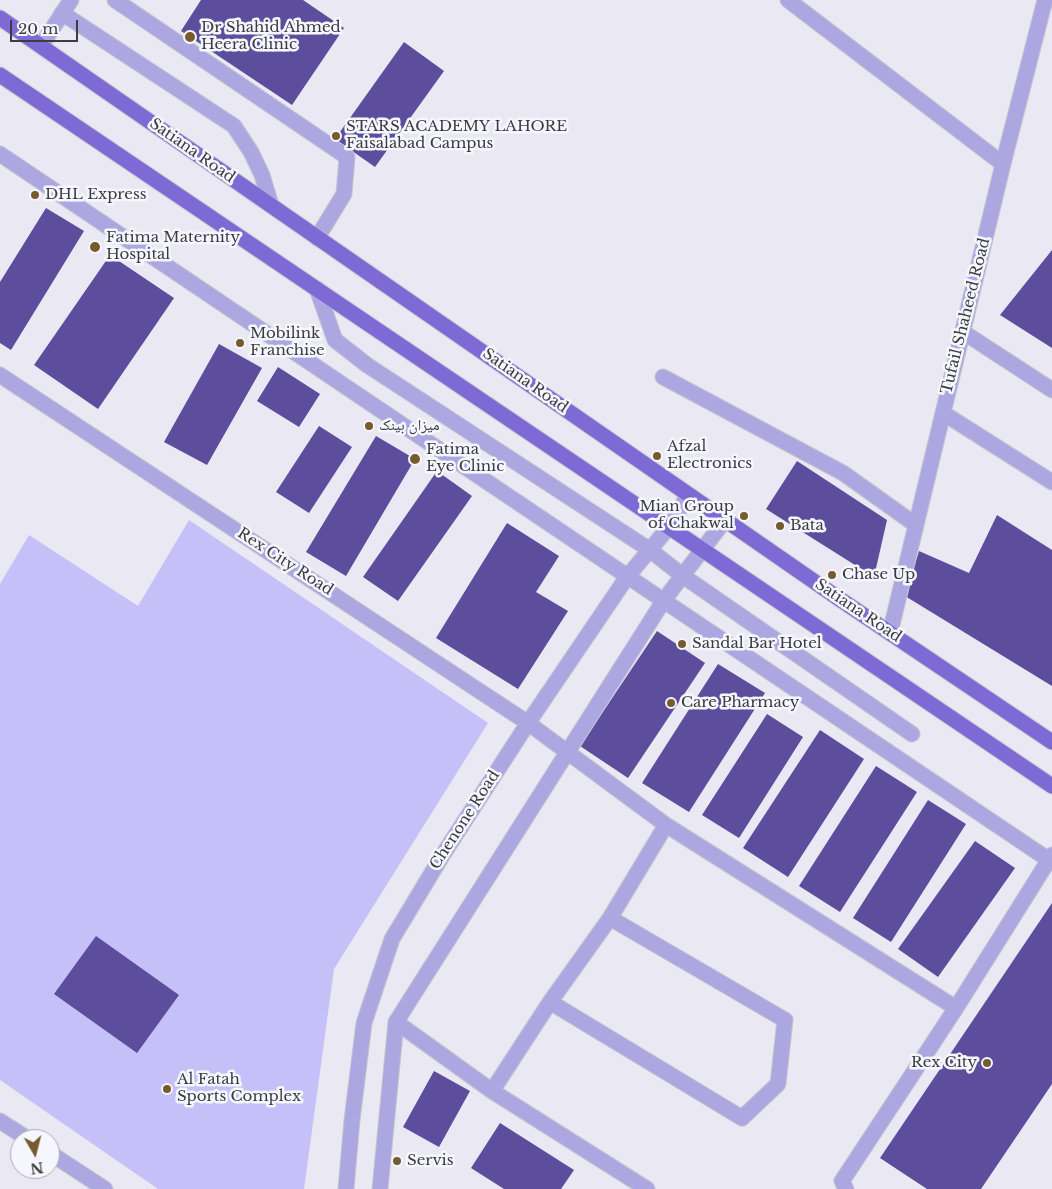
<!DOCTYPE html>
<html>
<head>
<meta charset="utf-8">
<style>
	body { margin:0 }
	#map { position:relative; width:1052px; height:1189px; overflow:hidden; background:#e9e8f3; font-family:"Libre Baskerville",serif }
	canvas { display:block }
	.north { position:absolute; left:10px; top:1129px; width:50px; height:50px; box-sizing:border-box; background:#f6f6fe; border:1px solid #acacb2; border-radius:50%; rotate:172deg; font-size:14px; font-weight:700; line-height:20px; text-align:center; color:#3c3c40 }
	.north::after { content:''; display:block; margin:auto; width:18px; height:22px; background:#755b2d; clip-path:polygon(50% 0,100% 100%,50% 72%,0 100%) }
	.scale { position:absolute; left:10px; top:20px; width:68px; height:22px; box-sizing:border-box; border:2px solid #3c3c40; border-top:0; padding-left:6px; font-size:15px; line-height:18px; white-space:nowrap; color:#3c3c40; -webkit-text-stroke:4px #f6f6fe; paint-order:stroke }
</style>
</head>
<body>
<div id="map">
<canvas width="1052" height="1189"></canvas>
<div class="north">N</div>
<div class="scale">20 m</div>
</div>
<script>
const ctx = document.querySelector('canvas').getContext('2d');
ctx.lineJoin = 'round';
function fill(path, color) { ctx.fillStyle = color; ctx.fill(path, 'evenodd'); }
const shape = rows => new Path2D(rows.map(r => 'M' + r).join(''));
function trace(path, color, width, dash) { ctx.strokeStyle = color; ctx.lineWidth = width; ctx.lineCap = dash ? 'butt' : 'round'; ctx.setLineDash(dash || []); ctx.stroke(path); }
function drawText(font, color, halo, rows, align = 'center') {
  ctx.font = font + ' "Libre Baskerville","Noto Naskh Arabic",serif'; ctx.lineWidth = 5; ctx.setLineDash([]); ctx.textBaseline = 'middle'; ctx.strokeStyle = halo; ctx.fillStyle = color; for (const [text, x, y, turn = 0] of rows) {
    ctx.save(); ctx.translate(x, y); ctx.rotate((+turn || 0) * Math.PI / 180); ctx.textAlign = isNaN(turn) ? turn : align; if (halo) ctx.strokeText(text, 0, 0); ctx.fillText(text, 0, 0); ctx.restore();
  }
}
fill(shape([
	[189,520,488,723,334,969,304,1189,158,1189,0,1080,0,584,29,535,138,606]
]), '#c6c0f8');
fill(shape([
	[201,0,303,0,344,28,292,105,181,31],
	[404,42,444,71,375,167,335,139],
	[46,208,84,231,11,350,0,343,0,282],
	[1052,250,1052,348,1000,315],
	[110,255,174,298,98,409,34,365],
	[219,344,262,368,207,465,164,442],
	[278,367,320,394,299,427,257,401],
	[319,426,352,447,309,513,276,492],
	[376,436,415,459,346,576,306,552],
	[797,461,887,520,874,577,766,509],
	[437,471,472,496,398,601,363,577],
	[997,515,1052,550,1052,686,905,596,919,551,969,573],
	[507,523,559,556,536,592,568,611,518,689,436,638],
	[657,631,705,663,628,778,580,746],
	[718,664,765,693,689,812,642,783],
	[767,714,803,737,739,838,702,815],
	[820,730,864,759,788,877,743,848],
	[876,766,917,792,840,912,799,886],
	[928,800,966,824,891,942,853,918],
	[975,841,1015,868,938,977,898,949],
	[1052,903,1052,1084,981,1189,927,1189,880,1158],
	[96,936,179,995,137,1053,54,994],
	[434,1071,470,1091,439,1147,403,1127],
	[500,1123,574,1170,561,1189,504,1189,471,1168]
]), '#5c4d9d');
const minor = shape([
	[115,0,347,157,344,194,317,238],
	[788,0,1003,164],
	[62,13,234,126,251,152,262,175,271,205],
	[41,46,71,0],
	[0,154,1049,860],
	[317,289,335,340,367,365,650,550,683,576,912,734],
	[963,332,1052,390],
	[0,375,528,723,666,825,956,1008],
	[663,377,843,473,916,525],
	[943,413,1052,482],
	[890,633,1003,164,1045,0],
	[550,1002,742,1118,778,1084,785,1020,610,918],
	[396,1022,492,1091,647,1189],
	[492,1091,550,1002,610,918,666,825],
	[0,1121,28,1139],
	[50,1153,105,1189],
	[346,1189,352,1120,364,1023,392,939,442,856,528,723,627,577,669,527,688,495],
	[380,1189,396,1022,664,600,725,520],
	[846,1189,842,1181,956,1008,1052,855]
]);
const major = shape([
	[0,18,838,598,1052,742],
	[0,75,1052,786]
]);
trace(minor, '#c6c6cf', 17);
trace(major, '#c6c6cf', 17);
trace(minor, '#ada7e1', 15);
trace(major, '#7e6ad5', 15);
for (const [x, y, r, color] of [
	[190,37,6,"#755b2d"],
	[336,136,5,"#755b2d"],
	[35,195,5,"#755b2d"],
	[95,247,6,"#755b2d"],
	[240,343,5,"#755b2d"],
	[369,426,5,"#755b2d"],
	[657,456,5,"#755b2d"],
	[415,459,6,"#755b2d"],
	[744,516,5,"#755b2d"],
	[780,526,5,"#755b2d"],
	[832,575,5,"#755b2d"],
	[682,644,5,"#755b2d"],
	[671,703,5,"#755b2d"],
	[987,1063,5,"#755b2d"],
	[167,1089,5,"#755b2d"],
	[397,1161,5,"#755b2d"]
]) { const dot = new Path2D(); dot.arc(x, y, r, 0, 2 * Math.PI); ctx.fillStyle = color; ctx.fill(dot); trace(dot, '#f6f6fe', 2); }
drawText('15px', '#3c3c40', '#f6f6fe', [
	["Dr Shahid Ahmed",201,28],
	["Heera Clinic",201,45],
	["STARS ACADEMY LAHORE",346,127],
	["Faisalabad Campus",346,144],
	["DHL Express",45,195],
	["Fatima Maternity",106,238],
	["Hospital",106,255],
	["Mobilink",250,334],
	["Franchise",250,351],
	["میزان بینک",379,426],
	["Afzal",667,447],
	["Electronics",667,464],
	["Fatima",426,450],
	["Eye Clinic",426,467],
	["Mian Group",734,507,"right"],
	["of Chakwal",734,524,"right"],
	["Bata",790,526],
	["Chase Up",842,575],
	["Sandal Bar Hotel",692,644],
	["Care Pharmacy",681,703],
	["Rex City",977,1063,"right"],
	["Al Fatah",177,1080],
	["Sports Complex",177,1097],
	["Servis",407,1161]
], 'left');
drawText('15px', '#3c3c40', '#f6f6fe', [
	["Satiana Road",192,151,35],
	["Tufail Shaheed Road",966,316,-76],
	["Satiana Road",525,381,35],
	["Rex City Road",285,562,33],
	["Satiana Road",858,611,34],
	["Chenone Road",465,820,-57]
]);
</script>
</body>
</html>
